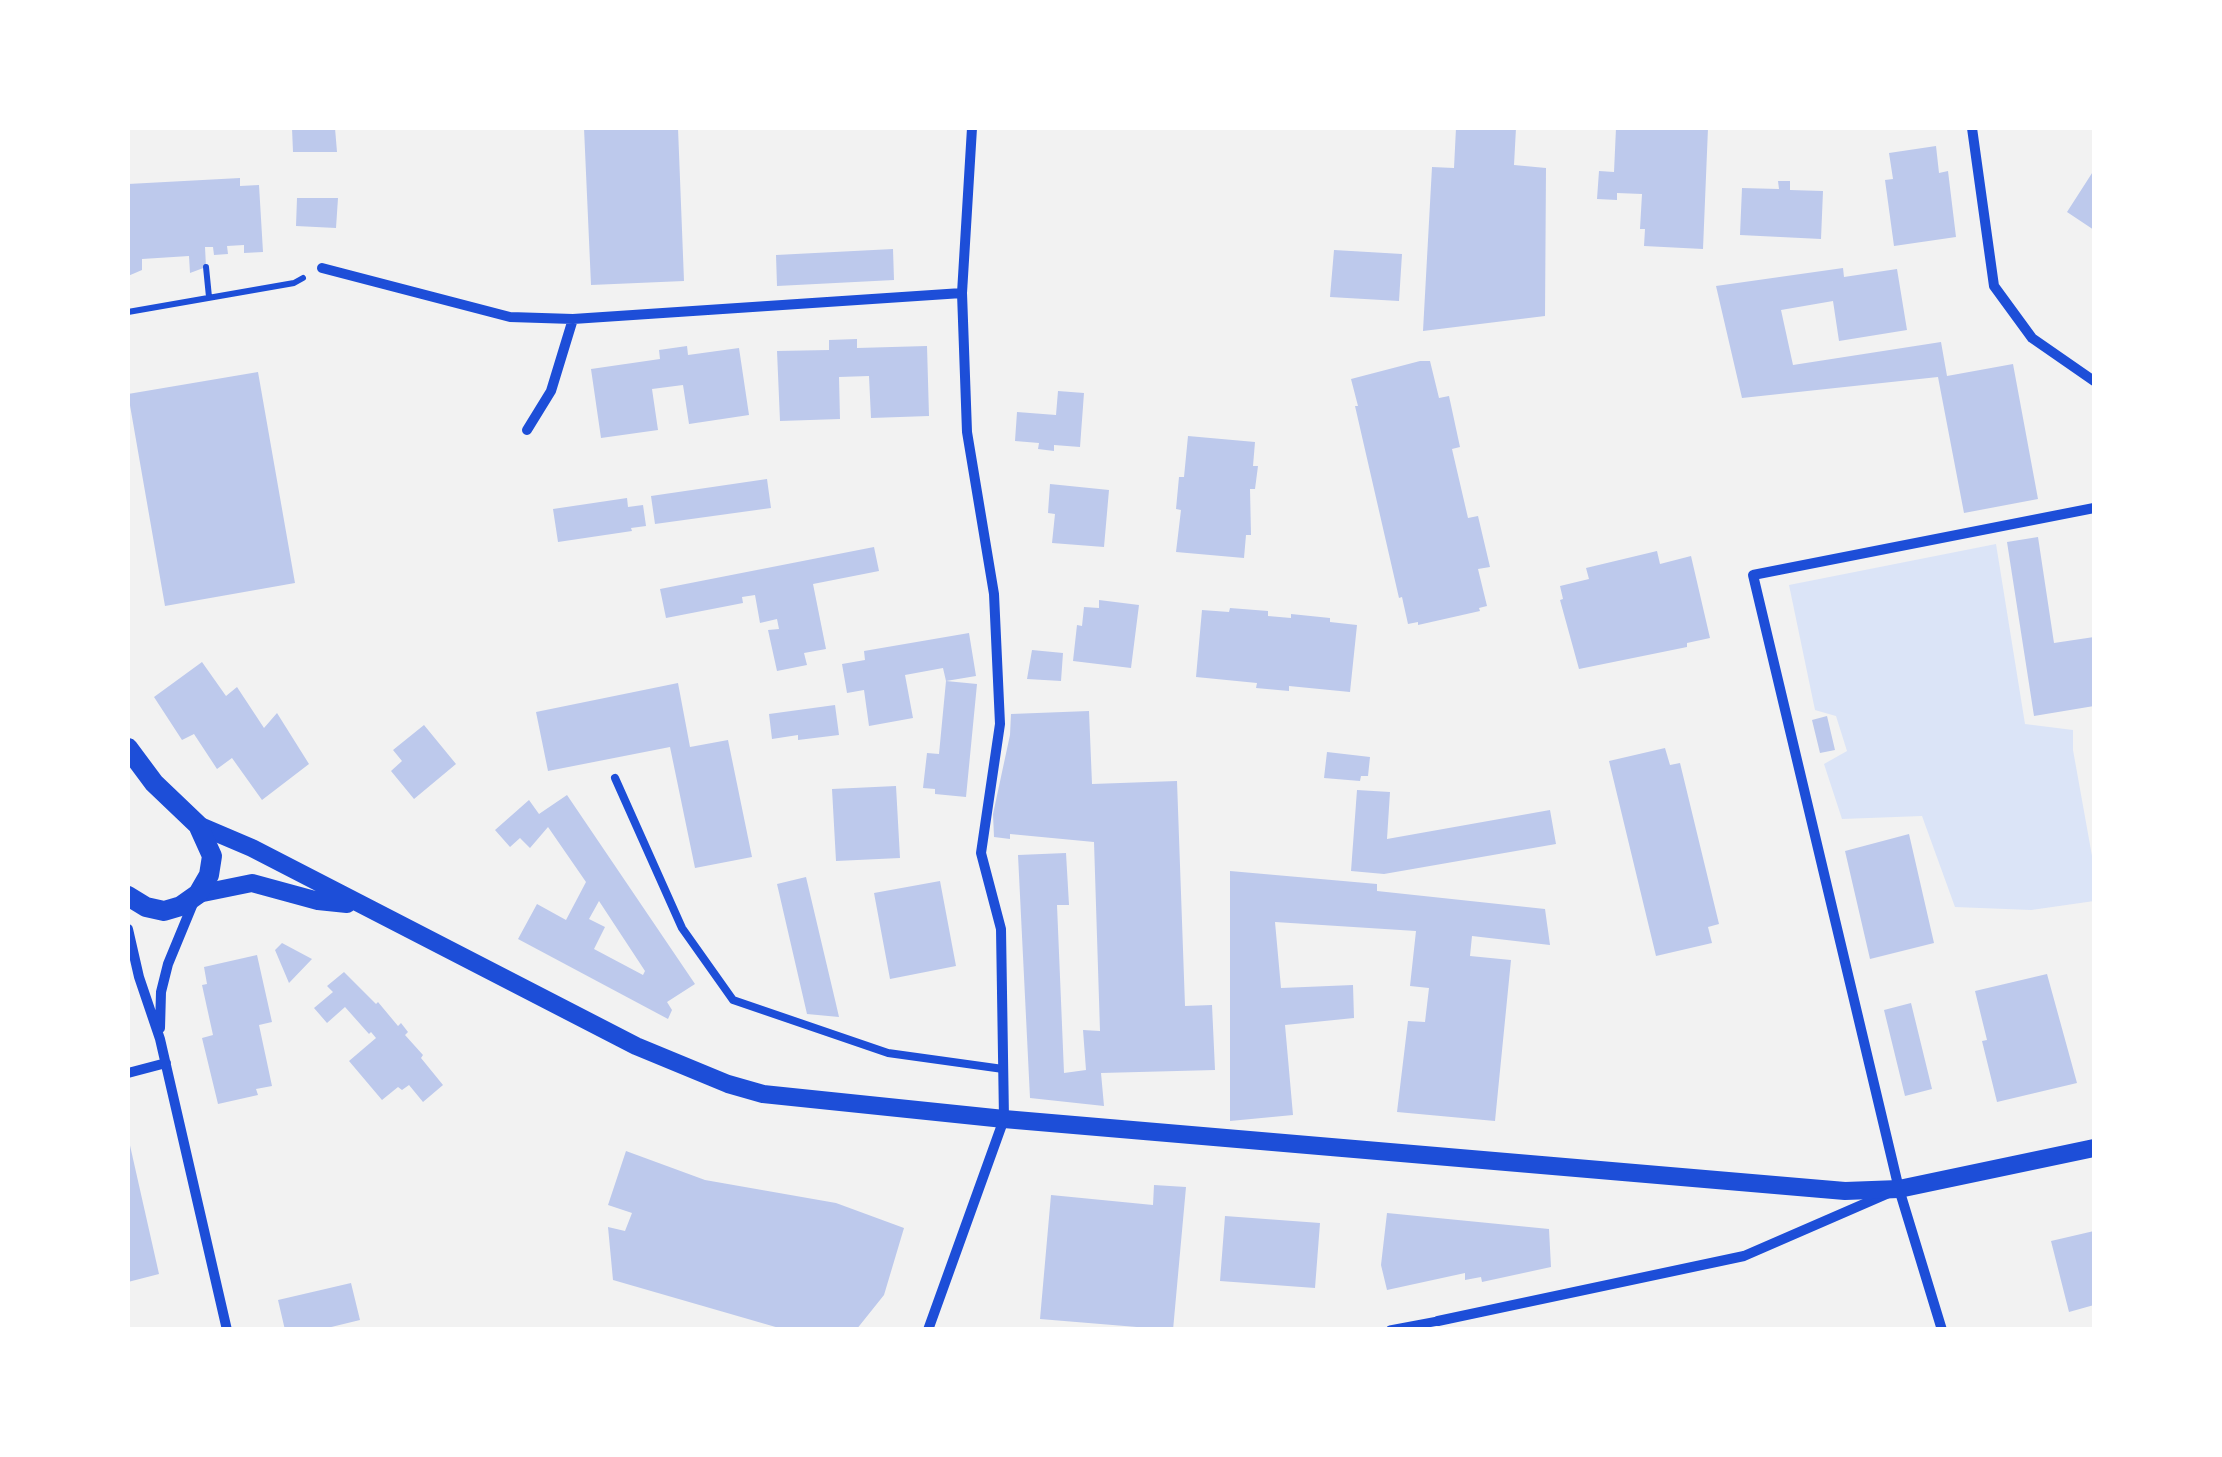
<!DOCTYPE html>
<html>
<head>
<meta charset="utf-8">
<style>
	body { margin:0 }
	#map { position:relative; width:2222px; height:1457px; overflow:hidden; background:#f2f2f2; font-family:"Nunito Sans",sans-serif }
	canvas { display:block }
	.frame { position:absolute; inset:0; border:130px solid #fff; pointer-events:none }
</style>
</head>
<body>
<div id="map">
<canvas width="2222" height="1457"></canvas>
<div class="frame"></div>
</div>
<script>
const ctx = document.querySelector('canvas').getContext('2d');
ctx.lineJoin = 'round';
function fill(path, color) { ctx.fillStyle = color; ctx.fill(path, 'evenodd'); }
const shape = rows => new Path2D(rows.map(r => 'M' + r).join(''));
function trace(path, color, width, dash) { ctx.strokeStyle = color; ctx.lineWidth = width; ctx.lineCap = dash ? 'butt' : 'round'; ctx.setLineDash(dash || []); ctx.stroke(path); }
fill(shape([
	[1996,544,2025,724,2073,730,2073,750,2094,867,2094,901,2031,910,1955,907,1922,816,1842,819,1824,764,1847,751,1836,716,1815,710,1789,585]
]), '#dbe4f7');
fill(shape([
	[292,128,335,128,337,152,293,152],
	[584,128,678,128,684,281,591,285],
	[1456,128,1516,128,1514,165,1546,168,1545,316,1423,331,1432,167,1454,168],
	[1616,128,1708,128,1703,249,1644,246,1645,229,1640,229,1642,194,1617,193,1617,200,1597,199,1599,171,1614,172],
	[1936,146,1939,173,1948,171,1956,237,1894,246,1885,180,1893,179,1889,153],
	[2094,170,2094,230,2067,212],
	[240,178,240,186,259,185,263,252,244,253,244,245,227,246,228,254,214,255,213,247,205,247,206,267,190,273,189,256,142,259,142,270,128,276,128,184],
	[1778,181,1790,181,1790,190,1823,191,1821,239,1740,235,1742,188,1779,189],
	[297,198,338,198,336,228,296,226],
	[893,249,894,280,777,286,776,255],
	[1334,250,1402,254,1399,301,1330,297],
	[1843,268,1844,277,1897,269,1907,330,1839,341,1833,301,1781,310,1793,365,1941,342,1947,376,2013,364,2038,499,1964,513,1938,377,1742,398,1716,286],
	[857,339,857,348,927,346,929,416,871,418,869,376,839,377,840,419,780,421,777,351,829,350,829,340],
	[687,346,688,355,739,348,749,415,689,424,683,385,652,389,658,430,601,438,591,369,660,359,659,350],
	[1420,361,1430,361,1439,398,1449,396,1460,447,1452,449,1468,518,1478,516,1490,567,1478,569,1487,606,1479,608,1480,611,1418,625,1418,622,1408,624,1402,597,1399,598,1355,406,1358,406,1351,379],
	[258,372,295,583,165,606,128,394],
	[1058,391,1084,393,1080,447,1054,445,1054,451,1038,449,1039,443,1015,441,1017,412,1056,415],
	[1188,436,1255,442,1253,466,1258,466,1255,489,1250,489,1251,535,1246,535,1244,558,1176,552,1181,510,1176,509,1179,477,1184,477],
	[767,479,771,508,655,524,651,496],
	[1050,484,1109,490,1104,547,1052,543,1055,514,1048,513],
	[627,498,628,507,643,505,646,526,631,528,632,531,558,542,553,509],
	[2038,537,2054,643,2094,637,2094,706,2034,716,2007,542],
	[874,547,879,571,813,584,826,649,804,653,807,665,777,671,768,630,779,629,777,619,760,623,755,595,742,597,743,603,666,618,660,589],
	[1657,551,1660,564,1691,556,1710,638,1687,643,1687,647,1579,669,1560,600,1563,599,1560,586,1589,579,1586,568],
	[1099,600,1139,605,1131,668,1073,661,1077,625,1082,626,1084,607,1099,608],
	[1230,608,1268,611,1268,616,1291,618,1291,614,1330,618,1330,622,1357,625,1350,692,1289,686,1289,691,1256,688,1257,683,1196,677,1202,610,1229,612],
	[969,633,976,676,946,681,943,668,905,675,913,718,869,726,864,690,847,693,842,664,865,660,864,651],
	[1032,650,1063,653,1061,681,1027,679],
	[202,662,226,696,237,687,264,728,277,713,309,764,262,800,232,758,217,769,194,734,182,740,154,697],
	[946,681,977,684,966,797,935,794,935,789,923,788,927,753,939,754],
	[678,683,690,747,728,740,752,857,695,868,670,747,548,771,536,712],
	[835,705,839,735,798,740,798,735,772,739,769,714],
	[1089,711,1092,784,1177,781,1185,1006,1212,1005,1215,1070,1101,1073,1104,1106,1030,1098,1018,855,1066,853,1069,905,1057,905,1064,1073,1086,1070,1083,1030,1100,1031,1094,842,1010,834,1010,839,994,837,993,814,1010,735,1011,714],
	[1827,716,1835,750,1820,753,1812,720],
	[424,725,456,764,414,799,391,771,402,761,393,750],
	[1665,748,1670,765,1680,763,1719,924,1708,927,1712,943,1656,956,1609,761],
	[1327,752,1370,757,1368,776,1361,776,1360,781,1324,778],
	[896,786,900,858,836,861,832,789],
	[1357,790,1390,792,1387,839,1550,810,1556,844,1384,874,1351,871],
	[567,795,695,984,667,1002,672,1010,668,1019,518,939,537,904,566,920,586,882,548,827,530,848,520,838,510,847,495,830,529,800,539,814],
	[599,901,645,971,643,975,594,949,605,927,589,919],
	[1909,834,1934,943,1870,959,1845,851],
	[1230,871,1377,884,1377,891,1545,909,1550,945,1472,936,1470,956,1511,960,1495,1121,1397,1112,1408,1021,1425,1022,1429,988,1410,986,1416,931,1275,922,1281,988,1353,985,1354,1018,1285,1025,1293,1115,1230,1121],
	[806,877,836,1004,839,1017,807,1014,777,884],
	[940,881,956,966,890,979,874,893],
	[282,943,312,959,289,983,275,950],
	[257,955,272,1022,259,1025,272,1086,256,1089,258,1095,218,1104,202,1038,213,1035,202,985,207,984,204,967],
	[344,972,376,1004,378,1002,398,1026,401,1023,408,1032,405,1035,423,1055,421,1058,443,1085,423,1102,409,1085,402,1090,398,1087,382,1100,349,1061,376,1038,371,1032,369,1034,345,1007,327,1023,314,1008,333,992,327,986],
	[2047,974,2077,1083,1997,1102,1982,1041,1987,1040,1975,991],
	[1911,1003,1932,1089,1905,1096,1884,1010],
	[129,1141,159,1274,128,1282,128,1142],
	[626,1151,705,1180,836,1203,904,1228,884,1295,856,1330,786,1330,613,1280,608,1227,625,1231,632,1213,608,1205],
	[1154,1185,1186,1187,1173,1330,1040,1319,1051,1195,1153,1205],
	[1387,1213,1549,1229,1551,1267,1482,1282,1481,1277,1465,1280,1465,1273,1387,1290,1381,1265],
	[1225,1216,1320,1223,1315,1288,1220,1281],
	[2094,1231,2094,1305,2069,1312,2051,1241],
	[351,1283,360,1320,319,1330,285,1330,278,1300]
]), '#bdc9ec');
trace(shape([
	[206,267,209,297],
	[128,312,294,283,303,278]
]), '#1d4ed8', 6);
trace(shape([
	[615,778,682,928,733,1000,888,1053,1003,1069]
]), '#1d4ed8', 8);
trace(shape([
	[1390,1330,1438,1321]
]), '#1d4ed8', 9);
trace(shape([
	[1972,128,1994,286,2032,338,2094,381],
	[322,268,510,317,573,319,962,293],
	[527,430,551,391,573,319],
	[128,929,139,977,160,1039,227,1330],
	[160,1028,161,992,168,964,194,901],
	[128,1073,166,1063],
	[1438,1321,1744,1256,1889,1193],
	[928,1330,1004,1119,1001,929,981,853,1000,724,994,594,967,432,962,293,972,128],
	[1942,1330,1899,1189,1753,575,2094,508]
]), '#1d4ed8', 10);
trace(shape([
	[198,825,252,848,636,1046,728,1084,763,1094,1004,1119,1845,1191,1899,1189,2094,1148],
	[198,894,252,883,318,901,347,904]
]), '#1d4ed8', 18);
trace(shape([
	[128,748,154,783,198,825,212,856,209,875,198,894,181,906,164,911,146,907,128,896]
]), '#1d4ed8', 20);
</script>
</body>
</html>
